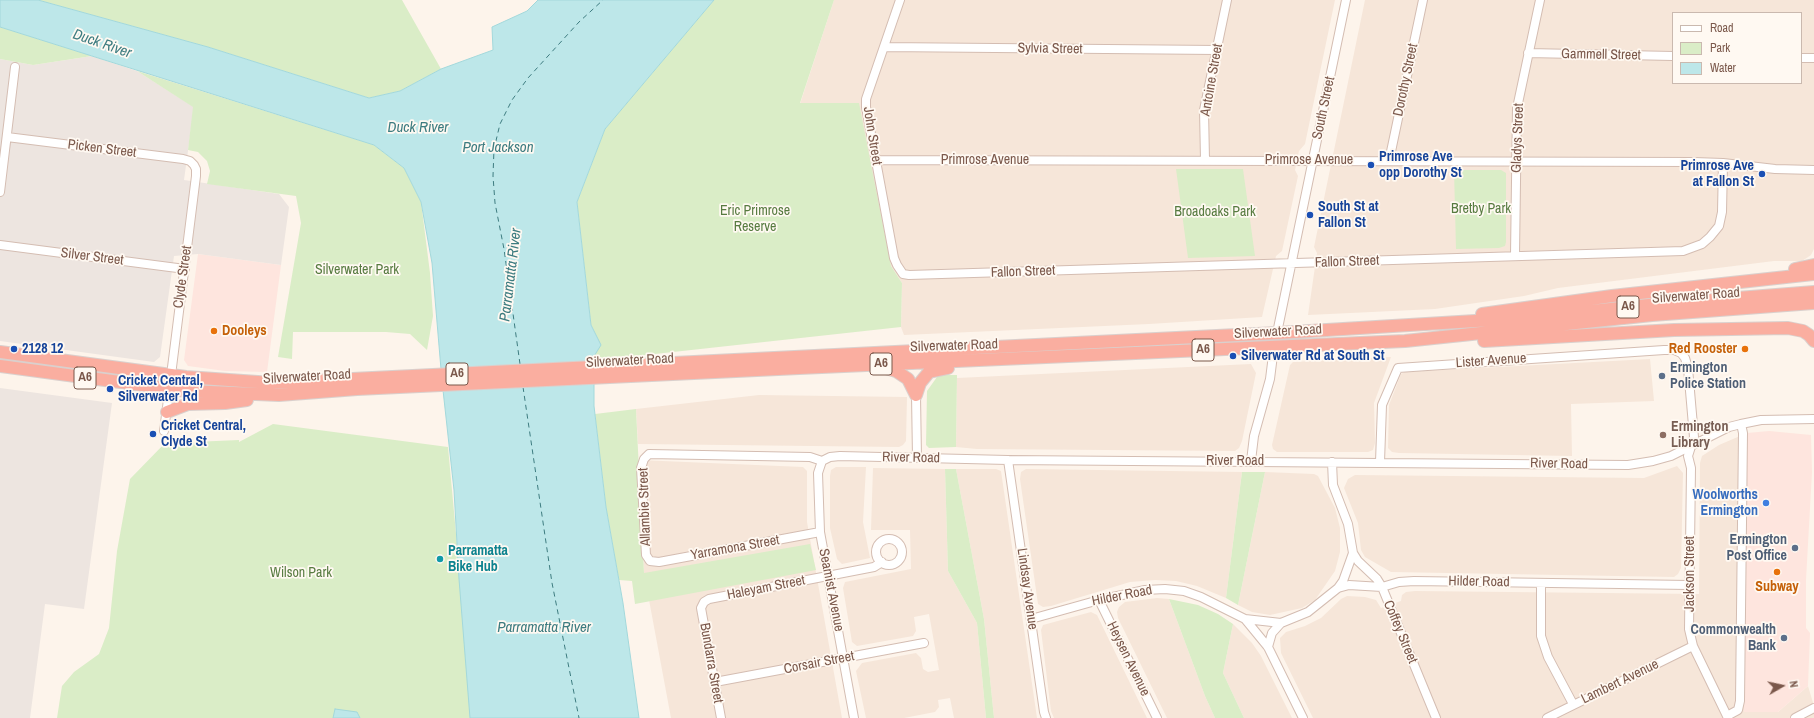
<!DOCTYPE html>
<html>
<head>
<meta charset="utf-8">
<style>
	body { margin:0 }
	#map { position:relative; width:1814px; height:718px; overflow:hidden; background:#fdf4eb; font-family:"Archivo Narrow",sans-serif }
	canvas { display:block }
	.legend { position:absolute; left:1672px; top:12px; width:130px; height:72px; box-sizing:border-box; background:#fff9f2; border:1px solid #cab9af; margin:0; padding:5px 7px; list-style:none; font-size:12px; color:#7b584b }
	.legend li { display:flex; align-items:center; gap:8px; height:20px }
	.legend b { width:20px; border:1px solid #cab9af }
	.north { position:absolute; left:1762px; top:666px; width:40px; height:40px; -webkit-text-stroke:3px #fff9f2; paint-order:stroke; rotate:81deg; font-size:11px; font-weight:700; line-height:16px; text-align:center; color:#7b584b }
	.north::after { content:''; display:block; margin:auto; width:14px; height:18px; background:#7b584b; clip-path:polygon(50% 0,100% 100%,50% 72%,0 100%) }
</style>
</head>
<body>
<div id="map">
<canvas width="1814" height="718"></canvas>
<ul class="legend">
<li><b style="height:5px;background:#fff"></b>Road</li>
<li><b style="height:11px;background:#daedc7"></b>Park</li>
<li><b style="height:11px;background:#bde7e9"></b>Water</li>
</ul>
<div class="north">N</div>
</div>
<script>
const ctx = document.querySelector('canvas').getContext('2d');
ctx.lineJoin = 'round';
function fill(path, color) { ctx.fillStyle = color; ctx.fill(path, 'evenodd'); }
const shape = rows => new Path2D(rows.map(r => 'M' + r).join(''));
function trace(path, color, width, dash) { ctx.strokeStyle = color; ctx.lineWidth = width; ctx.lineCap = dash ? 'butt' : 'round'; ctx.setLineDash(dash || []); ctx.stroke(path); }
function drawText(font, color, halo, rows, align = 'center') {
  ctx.font = font + ' "Archivo Narrow",sans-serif'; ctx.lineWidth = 3.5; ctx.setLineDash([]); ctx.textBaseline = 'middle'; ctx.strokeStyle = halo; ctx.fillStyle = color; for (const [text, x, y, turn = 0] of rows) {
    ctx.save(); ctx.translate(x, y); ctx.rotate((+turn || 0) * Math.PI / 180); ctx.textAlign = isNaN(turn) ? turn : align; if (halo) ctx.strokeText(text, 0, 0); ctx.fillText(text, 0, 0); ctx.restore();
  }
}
fill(shape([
	[834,0,1335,0,1305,144,1299,151,1295,170,1298,176,1282,251,1276,256,1262,317,1149,324,904,335,901,327,902,283,891,266,800,104],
	[1365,0,1814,0,1814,249,1811,255,1802,261,1774,261,1558,288,1524,296,1435,309,1308,315,1317,253,1314,247],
	[1673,13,1801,13,1801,83,1673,83],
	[1391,357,1374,403,1375,443,1373,450,1368,452,1277,452,1273,449,1272,445,1290,365,1293,362],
	[1650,359,1654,401,1571,404,1572,456,1399,453,1392,452,1388,448,1389,405,1401,374,1405,372],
	[1251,364,1256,373,1242,441,1239,448,1235,451,977,449,956,447,957,378],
	[759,395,907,397,906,441,903,445,899,447,638,444,636,409],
	[1747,433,1744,712,1778,712,1808,686,1814,706,1814,718,1313,718,1281,653,1280,638,1286,632,1305,626,1321,618,1341,599,1347,596,1365,597,1376,600,1381,608,1401,601,1402,595,1406,592,1415,591,1699,594,1700,463,1702,456,1719,445],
	[639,460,803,467,807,471,807,522,842,718,671,718,644,573],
	[1677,466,1683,473,1681,568,1678,574,1674,577,1391,572,1365,557,1361,550,1358,523,1344,488,1348,479,1355,475,1644,478],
	[836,467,866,467,863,522,870,558,842,564,837,559,830,528,830,476,831,470],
	[873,468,945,469,948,571,977,623,986,718,954,718,950,698,938,700,939,707,935,712,904,718,866,718,856,671,862,663,916,653,921,658,923,669,928,672,939,670,929,614,914,617,916,631,913,636,857,646,852,642,843,588,845,582,911,569,910,530,871,530],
	[956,469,996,469,1001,471,1037,718,994,718,984,619],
	[1026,469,1242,472,1226,598,1197,586,1176,581,1155,580,1130,582,1051,606,1043,607,1038,604,1020,479,1021,472],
	[1265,472,1314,474,1318,476,1335,508,1340,528,1340,552,1335,571,1315,600,1302,608,1270,615,1252,612,1238,605],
	[1157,598,1169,599,1205,696,1215,718,1167,718,1118,618,1117,612,1119,607,1125,602],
	[1091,612,1097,615,1147,718,1054,718,1051,711,1041,630,1043,625],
	[1233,624,1252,643,1261,656,1292,718,1244,718,1223,673]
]), '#f6e6d9');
fill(shape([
	[198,254,281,265,267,372,225,371,188,366,184,360],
	[1769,431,1811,435,1812,472,1806,580,1806,628,1810,633,1808,686,1778,712,1744,712,1747,433]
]), '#fee5de');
fill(shape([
	[92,56,137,71,194,107,184,180,279,194,289,207,281,265,198,254,174,256,160,357,154,362,0,341,0,59,33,65],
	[0,388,112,403,84,609,45,604,30,718,0,718]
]), '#ede5e0');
fill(shape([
	[38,0,402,0,441,69,400,91,369,98,208,47],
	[714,0,834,0,800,103,859,103,891,266,902,283,901,327,591,361,599,342,591,325,577,202,605,129],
	[0,27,92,56,33,65,0,59],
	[137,71,374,145,404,168,421,202,430,273,433,316,427,350,410,334,386,332,293,332,292,359,278,357,301,223,296,196,207,184,210,171,207,161,198,152,188,150,193,107],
	[1176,169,1243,169,1255,256,1188,258],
	[1454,170,1501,170,1506,173,1506,242,1505,246,1499,248,1456,249],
	[943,375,957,375,956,447,929,448,926,445,927,391,937,377],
	[636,409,644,573,810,544,816,570,635,604,632,581,619,580,606,507,595,414],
	[273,424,448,447,473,718,57,718,62,686,74,672,99,654,109,628,117,551,130,479,166,442,170,443,239,440,239,442],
	[945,469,956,469,984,619,994,718,986,718,977,623,948,571],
	[1242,472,1265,472,1238,605,1226,598],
	[1169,599,1198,605,1218,614,1233,624,1223,673,1244,718,1215,718,1205,696]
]), '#daedc7');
const water = shape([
	[0,0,38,0,208,47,369,98,400,91,441,69,493,50,492,27,527,11,538,0,714,0,605,129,577,202,591,325,601,345,591,361,594,372,594,406,606,507,623,603,639,718,470,718,459,579,454,490,442,381,432,263,421,202,404,168,374,145,0,27,0,0],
	[335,709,357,712,360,718,333,718,335,709]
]);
fill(water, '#bde7e9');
trace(water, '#a3d8db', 1);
trace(shape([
	[520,364,504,249,495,203,493,176,494,149,500,124,512,100,528,78,579,22,603,0],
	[523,387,552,583,579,718]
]), '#3d7c80', 1, [5, 4]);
const minor = shape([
	[900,0,866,99,866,107,894,258,897,265,903,274,909,275,1683,251,1702,244,1710,237,1719,226,1722,212,1723,163],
	[884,47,1217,50],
	[1528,53,1673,56],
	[1801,58,1814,58],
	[7,137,183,159,190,161,194,165,196,169,196,176,164,431],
	[876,160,1694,162,1723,163,1775,169,1814,170],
	[1205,160,1204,110,1227,0],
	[1389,161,1423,0],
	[0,192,15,67],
	[0,245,185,269],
	[1515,255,1517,108,1540,0],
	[1277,333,1346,0],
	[916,395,917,458],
	[1008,460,1044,712,1046,718],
	[822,461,818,473,820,532,854,718],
	[1251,461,1254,436,1270,379,1273,355,1272,347],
	[1332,462,1333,485,1348,524,1353,553,1343,581,1338,588],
	[1380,462,1382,405,1398,368,1664,350,1674,350,1681,353,1685,358,1688,368,1694,437,1688,456,1691,468,1689,629,1693,646,1728,718],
	[820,532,659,562,650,561,646,555,641,468,644,459,649,454,810,457,822,461,830,457,840,456,1008,460,1628,465,1653,461,1671,456,1729,427,1741,424,1761,420,1814,419],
	'876 552a13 13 0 1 1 26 0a13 13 0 1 1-26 0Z',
	[1353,553,1358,561,1377,579,1382,587,1436,718],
	[1541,583,1541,636,1548,657,1573,704],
	[1099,600,1157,718],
	[1031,619,1099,600,1145,590,1165,589,1184,591,1201,597,1245,619,1281,623],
	[1245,619,1268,647,1303,718],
	[1268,647,1272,633,1281,623,1308,612,1338,588,1349,585,1382,587,1399,582,1414,581,1689,585],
	[715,682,924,643],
	[1727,716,1738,710,1740,701,1743,433,1741,424],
	[721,718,701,608,704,602,709,599,874,567,882,562],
	[1547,718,1693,646],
	[1795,718,1814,708]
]);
const highway = shape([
	[1795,269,1814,265],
	[1482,314,1612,296,1814,274],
	[1484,341,1674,330,1788,328,1803,331,1809,335,1814,341],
	[0,352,186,377,272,383,1277,333,1525,318,1649,305,1814,292],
	[0,366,187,391,279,395,357,389,799,368,1405,341,1652,315,1814,303],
	[883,367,896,371,908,379,916,395],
	[916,395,920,383,929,372,948,368],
	[167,412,188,404,225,403,247,400]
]);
trace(minor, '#d4bdb2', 10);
trace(highway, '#dad0cd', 14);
trace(minor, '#fff', 8);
trace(highway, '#faaea0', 12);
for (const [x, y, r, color] of [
	[1371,165,4,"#1a4fb4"],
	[1762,174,4,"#1a4fb4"],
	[1310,215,4,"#1a4fb4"],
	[214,331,4,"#e8710a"],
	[14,349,4,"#1a4fb4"],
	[1745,349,4,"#e8710a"],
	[1233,356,4,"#1a4fb4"],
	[1662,376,4,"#5c6f8a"],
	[110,389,4,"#1a4fb4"],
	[153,434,4,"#1a4fb4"],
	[1663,435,4,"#8d6e63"],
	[1766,503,4,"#3f7fe0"],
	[1795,548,4,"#5c6f8a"],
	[440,559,4,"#0f9aa8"],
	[1777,572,4,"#e8710a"],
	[1784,638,4,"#5c6f8a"]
]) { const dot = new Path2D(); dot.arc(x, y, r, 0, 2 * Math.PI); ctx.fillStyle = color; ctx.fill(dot); trace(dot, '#fff9f2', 1.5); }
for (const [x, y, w] of [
	[1628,307,22],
	[1203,350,22],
	[881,364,22],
	[457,374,22],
	[85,378,22]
]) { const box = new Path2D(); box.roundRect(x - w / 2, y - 11, w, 22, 3); ctx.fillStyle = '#fff9f2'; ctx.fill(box); trace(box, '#7b584b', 1); }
drawText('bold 13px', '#7b584b', null, [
	["A6",1628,307],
	["A6",1203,350],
	["A6",881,364],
	["A6",457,374],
	["A6",85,378]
]);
drawText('14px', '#7b584b', '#fff9f2', [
	["Sylvia Street",1050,49,1],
	["Gammell Street",1601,55,1],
	["Antoine Street",1212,80,-80],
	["Dorothy Street",1406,80,-78],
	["South Street",1324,108,-78],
	["John Street",872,136,81],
	["Gladys Street",1518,138,-88],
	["Picken Street",102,149,7],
	["Primrose Avenue",985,160],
	["Primrose Avenue",1309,160],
	["Silver Street",92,257,7],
	["Fallon Street",1347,262,-2],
	["Fallon Street",1023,272,-2],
	["Clyde Street",183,277,-82],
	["Silverwater Road",1696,296,-4],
	["Silverwater Road",1278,332,-3],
	["Silverwater Road",954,346,-2],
	["Silverwater Road",630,361,-3],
	["Lister Avenue",1491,361,-4],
	["Silverwater Road",307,377,-3],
	["River Road",911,458,1],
	["River Road",1235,461],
	["River Road",1559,464,1],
	["Allambie Street",645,507,-92],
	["Yarramona Street",735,548,-10],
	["Jackson Street",1690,574,-90],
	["Hilder Road",1479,582,1],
	["Haleyam Street",766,588,-11],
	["Lindsay Avenue",1027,589,82],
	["Seamist Avenue",831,590,79],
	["Hilder Road",1122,596,-11],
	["Coffey Street",1400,632,67],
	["Heysen Avenue",1128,659,64],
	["Bundarra Street",711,663,80],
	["Corsair Street",819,663,-11],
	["Lambert Avenue",1620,682,-26]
]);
drawText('bold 14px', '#164399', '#fff9f2', [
	["Primrose Ave",1379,157],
	["opp Dorothy St",1379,173],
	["Primrose Ave",1754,166,"right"],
	["at Fallon St",1754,182,"right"],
	["South St at",1318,207],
	["Fallon St",1318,223],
	["2128 12",22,349],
	["Silverwater Rd at South St",1241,356],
	["Cricket Central,",118,381],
	["Silverwater Rd",118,397],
	["Cricket Central,",161,426],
	["Clyde St",161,442]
], 'left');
drawText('14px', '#577b40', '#fff9f2', [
	["Bretby Park",1481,209],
	["Eric Primrose",755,211],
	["Reserve",755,227],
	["Broadoaks Park",1215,212],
	["Silverwater Park",357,270],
	["Wilson Park",301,573]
]);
drawText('bold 14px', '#c56008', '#fff9f2', [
	["Dooleys",222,331],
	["Red Rooster",1737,349,"right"],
	["Subway",1777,587,"center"]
], 'left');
drawText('bold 14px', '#4e5e75', '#fff9f2', [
	["Ermington",1670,368,"left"],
	["Police Station",1670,384,"left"],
	["Ermington",1787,540],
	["Post Office",1787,556],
	["Commonwealth",1776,630],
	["Bank",1776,646]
], 'right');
drawText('bold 14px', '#785e54', '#fff9f2', [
	["Ermington",1671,427],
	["Library",1671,443]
], 'left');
drawText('bold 14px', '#366cbe', '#fff9f2', [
	["Woolworths",1758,495],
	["Ermington",1758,511]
], 'right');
drawText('bold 14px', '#0d838f', '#fff9f2', [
	["Parramatta",448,551],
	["Bike Hub",448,567]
], 'left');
drawText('italic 15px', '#3d7c80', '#fff9f2', [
	["Duck River",102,44,19],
	["Duck River",418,128],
	["Port Jackson",498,148],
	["Parramatta River",511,275,-83],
	["Parramatta River",544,628]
]);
</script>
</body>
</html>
